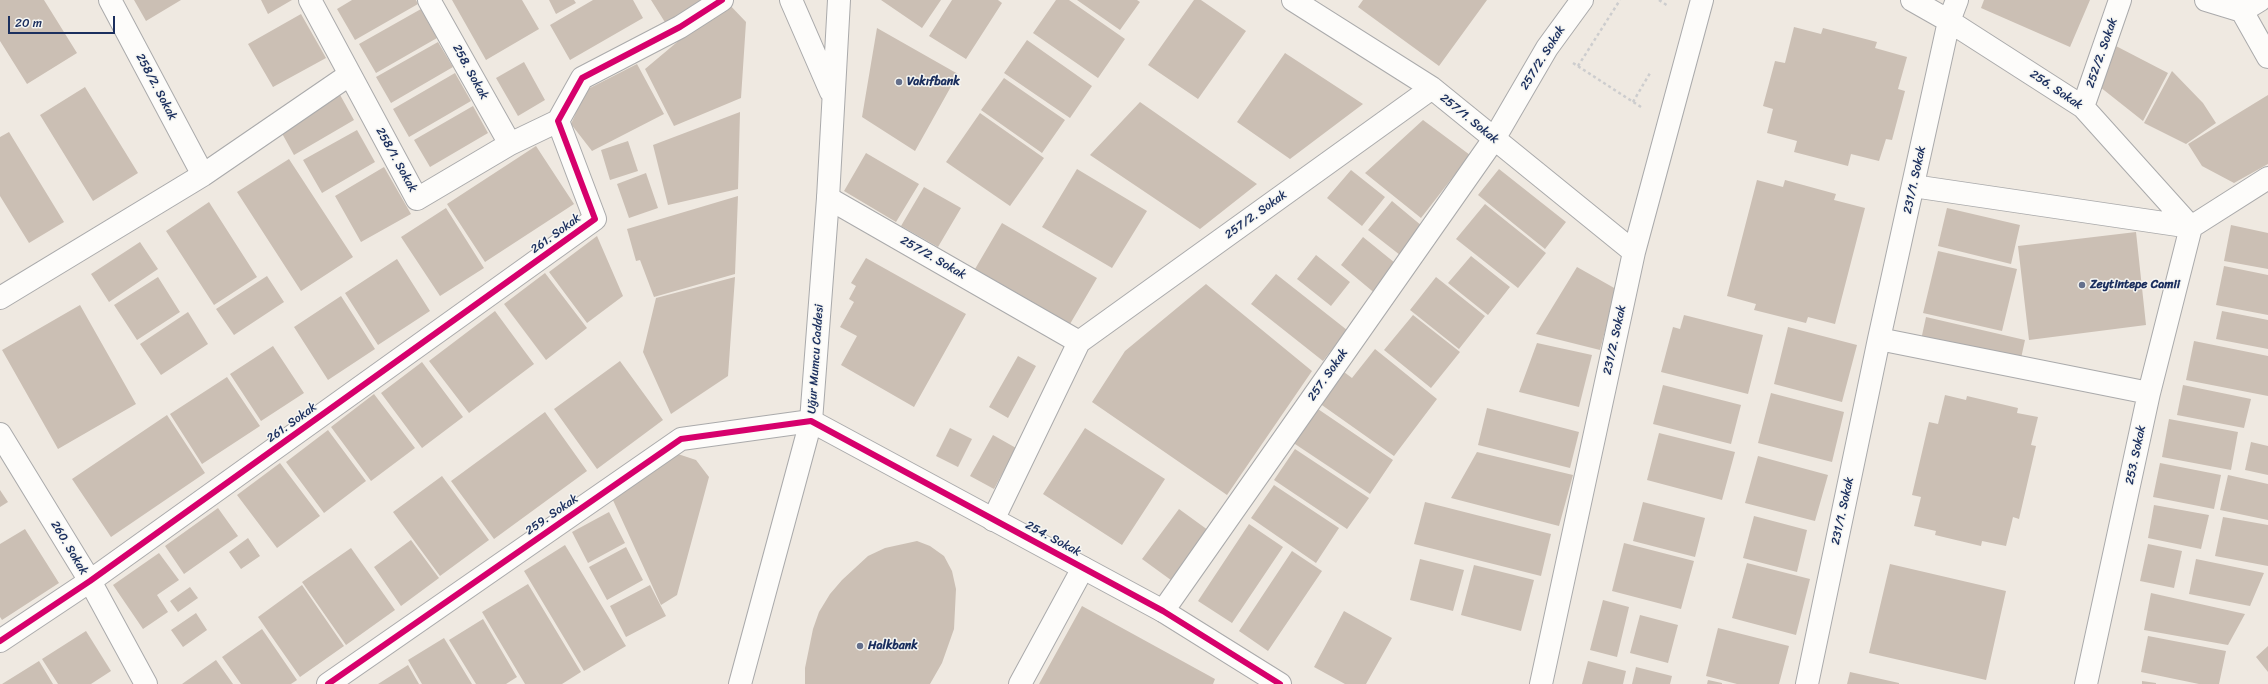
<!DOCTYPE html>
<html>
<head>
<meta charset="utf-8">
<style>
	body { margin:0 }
	#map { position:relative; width:2268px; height:684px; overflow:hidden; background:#efe9e1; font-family:Sriracha,sans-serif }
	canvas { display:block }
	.scale { position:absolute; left:8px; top:16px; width:107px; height:18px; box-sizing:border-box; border:2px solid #1b2f5e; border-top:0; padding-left:5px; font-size:12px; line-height:14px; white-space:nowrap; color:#1b2f5e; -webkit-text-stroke:3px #f6f6f2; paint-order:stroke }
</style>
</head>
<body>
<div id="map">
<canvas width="2268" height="684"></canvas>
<div class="scale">20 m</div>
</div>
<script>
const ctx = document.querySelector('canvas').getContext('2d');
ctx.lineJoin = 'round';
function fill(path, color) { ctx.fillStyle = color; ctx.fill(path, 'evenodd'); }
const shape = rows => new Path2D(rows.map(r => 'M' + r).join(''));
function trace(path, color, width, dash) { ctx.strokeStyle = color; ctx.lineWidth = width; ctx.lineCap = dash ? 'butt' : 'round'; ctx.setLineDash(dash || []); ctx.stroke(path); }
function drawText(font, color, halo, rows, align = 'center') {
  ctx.font = font + ' Sriracha,sans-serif'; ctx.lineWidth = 3; ctx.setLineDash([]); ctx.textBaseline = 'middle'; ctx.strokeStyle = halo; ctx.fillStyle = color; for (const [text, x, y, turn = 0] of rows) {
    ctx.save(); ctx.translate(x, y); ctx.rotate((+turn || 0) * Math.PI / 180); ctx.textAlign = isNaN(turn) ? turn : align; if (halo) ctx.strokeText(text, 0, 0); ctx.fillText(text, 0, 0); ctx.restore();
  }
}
fill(shape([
	[0,0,44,0,77,53,27,84,0,41],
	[134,0,181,0,146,21],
	[261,0,292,0,268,14],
	[352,0,416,0,418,4,355,40,337,9],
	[452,0,522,0,539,29,486,60],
	[549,0,574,0,576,3,556,14],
	[593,0,633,0,643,18,570,60,550,25],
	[651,0,704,0,668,27],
	[881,0,941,0,922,28],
	[952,0,998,0,1002,3,966,59,929,36],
	[1056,0,1069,0,1125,39,1098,78,1033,33],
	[1077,0,1137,0,1140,2,1120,30],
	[1194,0,1201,0,1246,31,1198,99,1148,65],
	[1363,0,1487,0,1439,66,1358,7],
	[1984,0,2090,0,2070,47,1981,8],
	[726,1,746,22,741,98,674,126,645,69],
	[421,9,437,38,376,73,359,44],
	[301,14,326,58,273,87,248,44],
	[1794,27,1821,34,1823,28,1877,42,1875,48,1907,57,1898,89,1905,91,1892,140,1886,139,1879,161,1851,154,1848,166,1794,152,1797,141,1767,133,1773,109,1763,106,1775,61,1785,63],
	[877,28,958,74,915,151,862,117],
	[1027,40,1092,86,1070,118,1004,73],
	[438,42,453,67,391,103,376,77],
	[2114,45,2168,73,2143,121,2095,83],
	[1285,53,1363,104,1290,159,1237,122],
	[524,62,545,100,518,116,496,78],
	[637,64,664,114,592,151,571,124,586,90],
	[2172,71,2203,103,2216,123,2186,144,2144,123],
	[455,73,471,101,409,137,393,109],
	[1004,78,1065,120,1042,153,981,110],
	[85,87,138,173,93,201,40,115],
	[339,93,354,120,294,155,279,128],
	[2268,95,2268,164,2234,183,2202,166,2188,144],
	[1140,102,1257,184,1200,229,1090,155],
	[473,106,488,133,430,167,414,140],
	[740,112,738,189,668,205,653,145],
	[980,113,1044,158,1010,206,946,162],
	[1423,120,1470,155,1421,218,1365,173],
	[357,130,375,162,322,193,303,160],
	[9,132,64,222,29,243,0,196,0,137],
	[628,141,638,171,610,180,601,150],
	[536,146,574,204,485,262,447,204],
	[866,153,919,184,896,222,844,191],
	[289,159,353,257,301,291,237,192],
	[384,167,411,214,361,242,335,196],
	[1077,169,1147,211,1112,268,1042,227],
	[1499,169,1566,222,1545,249,1478,195],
	[1351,170,1385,197,1362,226,1327,198],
	[646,173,658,208,629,218,617,184],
	[1757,180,1783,187,1785,180,1836,194,1834,200,1865,208,1835,324,1808,317,1806,323,1754,310,1756,304,1727,296],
	[924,187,961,208,938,247,901,226],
	[738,196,735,274,654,297,640,260,636,261,627,229],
	[1392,201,1422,226,1400,255,1368,230],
	[209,202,257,277,214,305,166,231],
	[1485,204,1546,253,1518,288,1456,239],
	[446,208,484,268,440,296,401,237],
	[1947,208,2020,225,2011,264,1938,246],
	[1002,223,1097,278,1070,324,975,269],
	[2231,225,2268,233,2268,269,2224,261],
	[2136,232,2146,325,2029,340,2018,246],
	[597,236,623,296,587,323,549,272],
	[1363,237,1400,267,1377,295,1341,265],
	[140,242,158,269,109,302,91,274],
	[1938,251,2017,269,2002,331,1923,313],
	[1316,255,1350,282,1331,306,1297,279],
	[1471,256,1510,287,1488,315,1448,283],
	[866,258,966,314,914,407,841,365,857,336,840,327,854,302,849,299,856,286,851,283],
	[397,259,430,311,378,345,345,293],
	[2224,266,2268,275,2268,315,2216,305],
	[1577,267,1616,289,1600,350,1536,334],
	[545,273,587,328,546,360,504,304],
	[1276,274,1347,330,1323,361,1251,304],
	[267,276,284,302,234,335,216,309],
	[158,277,180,312,137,340,114,305],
	[735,277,728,376,671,414,643,352,656,298],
	[1436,277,1485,316,1459,349,1410,310],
	[1206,284,1312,371,1227,495,1092,402,1125,351],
	[341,296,375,349,328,380,294,327],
	[80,305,136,404,58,449,2,350],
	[495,311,534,364,469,413,429,361],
	[2222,311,2268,320,2268,349,2216,339],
	[188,312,208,344,161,375,140,344],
	[1413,315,1460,352,1431,388,1384,350],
	[1684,315,1763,335,1748,394,1661,372,1673,327,1680,329],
	[1926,317,2025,340,2020,363,1921,340],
	[1788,327,1857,345,1842,402,1774,384],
	[2194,341,2268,356,2268,396,2186,380],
	[1537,343,1592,355,1579,407,1519,392],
	[273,346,304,393,261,421,230,374],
	[1375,349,1437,399,1394,456,1319,403,1344,372,1352,378],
	[1018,356,1036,366,1008,418,989,407],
	[620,361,663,420,597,469,554,409],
	[422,362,463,417,422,448,381,393],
	[227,377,260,426,202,464,170,414],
	[1663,385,1741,405,1731,444,1653,424],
	[2183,385,2251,399,2244,428,2177,415],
	[1771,393,1844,412,1832,462,1758,443],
	[374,394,415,448,371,481,331,427],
	[1945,395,1966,400,1967,396,2018,408,2017,413,2038,417,2031,445,2036,446,2019,519,2013,517,2006,546,1982,541,1981,546,1935,535,1936,531,1914,526,1921,497,1912,495,1929,422,1938,424],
	[1315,407,1393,460,1370,494,1292,442],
	[1487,408,1579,432,1570,468,1478,445],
	[545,412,587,471,494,539,451,481],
	[167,415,205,473,111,537,72,479],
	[2169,419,2238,432,2231,470,2162,457],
	[950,428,972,439,958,467,936,456],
	[1085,428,1165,479,1122,545,1043,494],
	[328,430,366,481,324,513,286,462],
	[1659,433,1735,452,1722,500,1647,480],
	[993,435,1016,448,994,489,970,476],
	[2251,442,2268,446,2268,475,2245,470],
	[1295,449,1369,498,1347,529,1274,480],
	[1477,452,1573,475,1559,526,1451,498],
	[675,453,696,460,709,477,677,595,661,605,612,498],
	[1758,456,1828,475,1815,521,1745,503],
	[280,463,320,516,277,548,237,495],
	[2160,463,2221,475,2214,509,2153,497],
	[2228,475,2268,484,2268,520,2220,510],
	[442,476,489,540,440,576,393,512],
	[1274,485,1339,528,1316,563,1251,518],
	[0,490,8,502,0,507],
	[1425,502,1551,534,1541,576,1414,544],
	[1643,502,1705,518,1695,557,1633,541],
	[2154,505,2209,515,2201,549,2148,538],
	[218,508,238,536,184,574,165,546],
	[1179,509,1212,533,1175,583,1142,559],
	[609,512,625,543,588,563,572,532],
	[1754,516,1807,530,1797,572,1743,558],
	[2223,517,2268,525,2268,566,2215,556],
	[1249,524,1283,547,1232,623,1198,601],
	[25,529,59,583,2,620,0,617,0,544],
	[248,538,260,556,241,569,229,552],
	[411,540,439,578,401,606,374,567],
	[917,541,930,546,944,556,952,571,956,589,954,629,942,663,930,684,805,684,805,668,813,629,819,612,830,594,842,580,868,556,885,548],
	[1624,543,1694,561,1681,609,1612,591],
	[2148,544,2182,551,2174,588,2140,581],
	[565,545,626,646,584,671,524,571],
	[626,547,643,580,607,600,589,567],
	[351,548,395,610,346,645,302,582],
	[1292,551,1322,571,1268,651,1239,631],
	[159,553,179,580,157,595,168,612,143,629,113,585],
	[1420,559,1464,570,1453,611,1410,600],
	[2196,559,2264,573,2250,606,2189,594],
	[1747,563,1810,579,1796,635,1732,618],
	[1890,564,2006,591,1986,680,1869,653],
	[1474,565,1534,580,1521,631,1461,615],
	[528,584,581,672,562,684,525,684,482,612],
	[302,585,344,646,300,677,258,617],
	[650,585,666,616,626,637,610,606],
	[190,587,198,598,178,612,170,601],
	[2151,593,2245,614,2228,645,2144,630],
	[1603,600,1629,607,1617,657,1590,650],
	[1082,606,1215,679,1213,684,1039,684],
	[1344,611,1392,638,1366,684,1345,684,1314,667],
	[196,613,207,630,183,647,171,630],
	[1640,615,1678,625,1668,663,1630,653],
	[483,619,517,677,506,684,476,684,449,640],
	[1718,628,1789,646,1779,684,1737,684,1706,676],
	[262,629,297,680,291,684,241,684,222,657],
	[86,631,111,671,91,684,58,684,42,659],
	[2148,636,2226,651,2219,684,2199,684,2141,672],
	[444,638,472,684,422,684,408,660],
	[2268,646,2268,672,2256,657],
	[216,660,233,684,182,684],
	[39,661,53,684,2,684],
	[1588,661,1626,671,1623,684,1582,684],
	[408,665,419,684,378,684],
	[1636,667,1672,676,1670,684,1632,684],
	[1850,672,1899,683,1899,684,1847,684],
	[1708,680,1722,683,1722,684,1707,684],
	[2142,681,2156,683,2156,684,2142,684]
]), '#cbbfb4');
const minor = shape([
	[110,0,203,175],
	[310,0,417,199,510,144,558,121],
	[429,0,510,144],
	[1293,0,1432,88,1634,252],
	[1912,0,1949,21,2083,107,2191,227],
	[2206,0,2242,11],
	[2260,0,2242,11,2268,57],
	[2083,107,2120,0],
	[1913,186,2191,227,2268,178],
	[828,198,1079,342],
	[0,298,203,175,349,75],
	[1879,339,2149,393],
	[0,434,90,581,146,684],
	[993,520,1079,342,1432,88],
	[1163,611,1494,139,1547,48,1582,0],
	[0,641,90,581,595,219,558,121,582,78,680,27,722,0],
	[328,684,681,439,811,421],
	[1020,684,1083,568],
	[1541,684,1634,252,1702,0],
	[1807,684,1879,339,1949,21,1957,0],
	[2086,684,2149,393,2191,227]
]);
const tertiary = shape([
	[811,421,1163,611,1280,684]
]);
const secondary = shape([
	[791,0,831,92],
	[740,684,811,421,828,198,839,0]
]);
trace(minor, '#aaaaab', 24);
trace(tertiary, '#aaaaab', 24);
trace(secondary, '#aaaaab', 24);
trace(shape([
	[1659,0,1668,6],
	[1573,63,1641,107],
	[1578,66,1620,0],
	[1633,102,1650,73]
]), '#cdcdce', 2.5, [3, 3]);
trace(minor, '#fdfcfa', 22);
trace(tertiary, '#fdfcfa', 22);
trace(secondary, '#fdfcfa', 22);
trace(shape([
	[0,641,90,581,595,219,558,121,582,78,680,27,722,0],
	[328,684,681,439,811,421,1163,611,1280,684]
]), '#d6006c', 6);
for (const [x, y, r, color] of [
	[899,82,4,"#65708c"],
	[2082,285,4,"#65708c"],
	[860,646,4,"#65708c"]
]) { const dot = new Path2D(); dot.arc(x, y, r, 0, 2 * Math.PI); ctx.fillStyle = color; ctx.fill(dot); trace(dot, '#f6f6f2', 1.5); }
drawText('12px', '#1b2f5e', '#f6f6f2', [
	["252/2. Sokak",2102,53,-71],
	["257/2. Sokak",1543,58,-58],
	["258. Sokak",470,72,61],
	["258/2. Sokak",156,87,62],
	["256. Sokak",2056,90,34],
	["257/1. Sokak",1469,119,39],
	["258/1. Sokak",396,160,61],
	["231/1. Sokak",1915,180,-78],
	["257/2. Sokak",1256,215,-36],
	["261. Sokak",556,234,-36],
	["257/2. Sokak",933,258,30],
	["231/2. Sokak",1615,340,-78],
	["Uğur Mumcu Caddesi",816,359,-86],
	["257. Sokak",1328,375,-55],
	["261. Sokak",292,423,-36],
	["253. Sokak",2136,455,-78],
	["231/1. Sokak",1843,511,-78],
	["259. Sokak",552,515,-35],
	["254. Sokak",1053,539,28],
	["260. Sokak",69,548,59]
]);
drawText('bold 12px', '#1b2f5e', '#f6f6f2', [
	["Vakıfbank",907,82],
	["Zeytintepe Camii",2090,285],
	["Halkbank",868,646]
], 'left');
</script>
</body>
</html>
